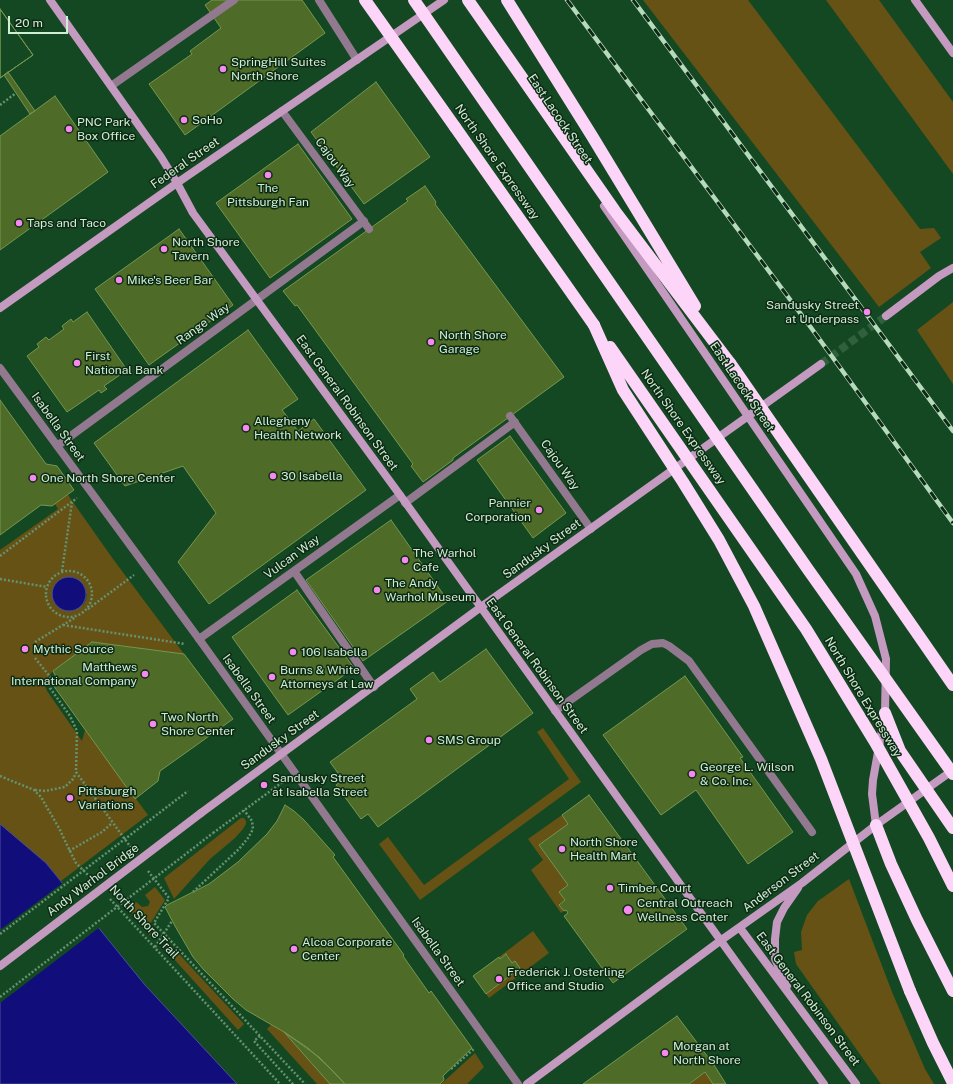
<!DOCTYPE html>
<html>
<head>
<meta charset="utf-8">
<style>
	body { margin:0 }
	#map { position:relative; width:953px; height:1084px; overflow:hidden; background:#144823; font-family:"Public Sans",sans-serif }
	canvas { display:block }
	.scale { position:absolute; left:8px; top:16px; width:60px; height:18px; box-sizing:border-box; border:2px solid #ceefd3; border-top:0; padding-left:5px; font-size:12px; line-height:14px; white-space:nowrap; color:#ceefd3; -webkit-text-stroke:3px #0e2a15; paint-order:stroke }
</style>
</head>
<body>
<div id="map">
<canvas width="953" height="1084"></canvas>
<div class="scale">20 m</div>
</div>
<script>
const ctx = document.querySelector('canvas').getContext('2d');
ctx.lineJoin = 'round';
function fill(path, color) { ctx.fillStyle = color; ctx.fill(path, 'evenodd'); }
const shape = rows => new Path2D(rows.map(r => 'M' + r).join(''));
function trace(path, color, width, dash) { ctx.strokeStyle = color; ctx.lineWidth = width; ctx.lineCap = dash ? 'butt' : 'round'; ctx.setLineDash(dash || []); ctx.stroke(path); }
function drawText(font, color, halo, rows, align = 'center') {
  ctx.font = font + ' "Public Sans",sans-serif'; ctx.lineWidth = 3; ctx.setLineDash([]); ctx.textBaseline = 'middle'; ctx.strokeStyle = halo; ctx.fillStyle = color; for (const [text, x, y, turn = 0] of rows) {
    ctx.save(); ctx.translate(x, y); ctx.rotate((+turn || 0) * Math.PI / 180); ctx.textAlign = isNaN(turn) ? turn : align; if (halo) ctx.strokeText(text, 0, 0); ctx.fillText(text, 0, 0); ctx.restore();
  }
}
fill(shape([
	[643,0,748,0,920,229,934,228,941,238,920,252,931,268,879,307],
	[826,0,879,0,953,102,953,174],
	[953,302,953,384,917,330],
	[68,495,113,559,184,654,92,642,53,671,46,680,45,686,47,691,82,741,85,730,148,815,61,881,46,863,0,824,0,550,58,509,55,504],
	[67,577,87,594,86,600,83,605,73,611,53,591,58,582],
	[543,728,581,782,420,900,379,844,388,837,424,885,569,779,537,732],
	[562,815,568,824,539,845,568,885,559,892,565,900,559,904,564,911,561,913,531,870,543,860,528,839],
	[241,818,244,818,246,821,246,824,243,829,235,838,210,859,174,899,164,878],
	[849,879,892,992,925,1069,934,1084,881,1084,796,964,794,952,802,950,801,932,807,915,818,901],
	[155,887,165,900,150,924,156,932,153,939,128,908,136,902,142,907,148,906,150,902,145,895],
	[533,931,549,953,489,998,486,994,515,961,512,963,507,954,500,959,499,957],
	[167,941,244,1024,238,1030,164,948],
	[271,1025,284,1032,330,1084,317,1084,267,1029],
	[475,1053,484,1067,467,1084,441,1084],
	[705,1072,713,1084,689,1084]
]), '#665215');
const water = shape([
	'52 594a17 17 0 1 1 34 0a17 17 0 1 1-34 0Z',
	[0,824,46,863,145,985,237,1084,0,1084,0,824]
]);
fill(water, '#110e7b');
trace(water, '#4a5295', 1);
fill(shape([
	[64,882,100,927,0,1003,0,930]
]), '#144823');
const building = shape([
	[212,0,302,0,325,33,185,135,149,84,192,54,190,51,221,28,205,5,212,0],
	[0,9,33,55,0,78,0,9],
	[0,9,33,55,0,78,0,9],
	[8,72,35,111,30,114,4,75,8,72],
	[376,82,430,157,364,204,311,132,376,82],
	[55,96,108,172,0,250,0,136,55,96],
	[298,144,352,219,270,278,216,203,298,144],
	[425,186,436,202,435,204,564,377,453,458,453,460,423,482,411,466,413,464,297,305,295,306,283,291,408,201,406,199,425,186],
	[179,229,233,305,149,365,95,289,179,229],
	[87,312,127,370,104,386,107,389,101,393,99,390,67,412,27,356,39,347,37,344,46,337,49,340,64,329,62,326,71,319,73,322,87,312],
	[248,330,298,399,282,410,298,431,314,419,366,490,209,604,178,562,216,513,183,466,125,486,94,443,248,330],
	[0,400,46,464,57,466,74,490,52,506,41,505,0,535,0,400],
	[510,436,566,513,533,538,477,460,510,436],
	[391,520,448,601,363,661,306,580,391,520],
	[297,590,354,668,288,715,232,637,297,590],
	[92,642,184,654,233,719,160,771,158,781,135,799,53,685,56,677,53,671,92,642],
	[486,649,533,713,378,827,368,814,361,819,336,785,343,780,330,762,417,699,410,689,433,672,440,682,486,649],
	[685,676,743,757,740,758,793,832,748,864,696,790,661,815,603,735,685,676],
	[589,795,687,929,613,983,564,916,568,913,566,910,564,911,559,905,565,900,559,892,568,885,539,845,568,824,562,815,589,795],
	[285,805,294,811,304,820,335,855,333,857,404,955,403,956,429,993,431,991,472,1048,443,1076,444,1080,440,1084,345,1084,331,1069,308,1048,284,1032,246,1010,233,999,203,969,193,957,175,926,165,907,167,905,209,884,238,862,267,834,277,821,285,805],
	[506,954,512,963,515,961,520,968,486,994,473,976,499,957,500,959,506,954],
	[677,1016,714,1065,726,1084,713,1084,705,1072,689,1084,583,1084,677,1016],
	[284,1032,319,1057,345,1084,330,1084,284,1032]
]);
fill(building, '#4e6b27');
trace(building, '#779751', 1);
trace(shape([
	[821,364,886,316]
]), '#30613d', 8, [8, 4]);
trace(shape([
	[0,105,16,93],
	[0,556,77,498],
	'46 594a23 23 0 1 1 46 0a23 23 0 1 1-46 0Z',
	[62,571,72,502],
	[0,579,47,587],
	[88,609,134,575],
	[63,625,185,644],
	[35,642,76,617],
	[35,658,51,678,49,683,50,688,70,716,77,731,76,772,132,849],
	[0,776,34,790,41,797,59,828,68,847,76,863,92,879],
	[35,790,45,791,65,787,73,779,76,773],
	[213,833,284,781],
	[69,851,102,832,112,823],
	[148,871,169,898,154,923,305,1084],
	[193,892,239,849,248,838,253,829,252,821,244,810],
	[110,899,280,1084],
	[155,947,172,921],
	[260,1036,254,1041,293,1084],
	[451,1069,475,1048]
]), '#669271', 2.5, [2, 2]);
trace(shape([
	[319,0,357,60],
	[111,86,234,0],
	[294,571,374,687],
	[199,639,400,495],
	[555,711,641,650,652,644,663,643,669,646,689,661,812,832]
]), '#937990', 8);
trace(shape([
	[282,111,369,229],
	[0,368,199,639,518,1084],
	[510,416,591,529],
	[57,446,364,221],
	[405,503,515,422]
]), '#937990', 8);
trace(shape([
	[50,0,161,157,177,183,193,213,400,495,824,1084],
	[915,0,953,53],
	[604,206,856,574,875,616,886,659,885,713,873,780,872,794,876,825],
	[0,308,177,183,444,0],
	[886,316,939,276,953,268],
	[201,813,481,607,821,364],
	[740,928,856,1084],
	[787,986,775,959,775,939,777,922,784,908,798,888],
	[527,1084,720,941,802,883,876,825,953,770]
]), '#c49ac0', 8);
trace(shape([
	[468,0,615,211,730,363],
	[507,0,592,136,695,306],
	[455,127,594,325],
	[885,713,900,751,953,828],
	[876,825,891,864,917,920,953,991],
	[910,991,933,1043,953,1083]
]), '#fcd5f8', 12);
const rail = shape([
	[567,0,812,329,953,523],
	[633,0,953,431]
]);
trace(rail, '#b6dabc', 4.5);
trace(rail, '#0e2a15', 3, [9]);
trace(shape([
	[0,934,188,791],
	[0,997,213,833]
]), '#669271', 2.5, [2, 2]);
trace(shape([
	[0,966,201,813]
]), '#c49ac0', 8);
trace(shape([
	[365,0,455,127],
	[414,0,807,568,953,774],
	[594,325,623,390,683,482,719,540,754,606,821,759,910,991],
	[610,347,806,629,875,742,929,838,953,886],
	[730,363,953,685]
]), '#fcd5f8', 12);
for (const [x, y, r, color] of [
	[223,69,4,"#f589ee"],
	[184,120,4,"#f589ee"],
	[69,129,4,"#f589ee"],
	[268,175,4,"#f589ee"],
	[19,223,4,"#f589ee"],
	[164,249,4,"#f589ee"],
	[119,280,4,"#f589ee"],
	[867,312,4,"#f589ee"],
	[431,342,4,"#f589ee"],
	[77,363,4,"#f589ee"],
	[246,428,4,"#f589ee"],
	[273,476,4,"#f589ee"],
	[33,478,4,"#f589ee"],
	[539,510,4,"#f589ee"],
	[405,560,4,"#f589ee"],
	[377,590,4,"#f589ee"],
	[25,649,4,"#f589ee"],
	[293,652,4,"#f589ee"],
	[145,674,4,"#f589ee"],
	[272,677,4,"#f589ee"],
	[153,724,4,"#f589ee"],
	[429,740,4,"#f589ee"],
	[692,774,4,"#f589ee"],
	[264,785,4,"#f589ee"],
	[70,798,4,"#f589ee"],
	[562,849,4,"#f589ee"],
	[610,888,4,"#f589ee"],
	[628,910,5,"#f589ee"],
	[294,949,4,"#f589ee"],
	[499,979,4,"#f589ee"],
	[665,1053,4,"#f589ee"]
]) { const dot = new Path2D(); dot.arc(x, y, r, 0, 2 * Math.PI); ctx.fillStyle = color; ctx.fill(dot); trace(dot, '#0e2a15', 1.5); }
drawText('12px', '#ceefd3', '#0e2a15', [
	["SpringHill Suites",231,62],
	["North Shore",231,76],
	["SoHo",192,120],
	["PNC Park",77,122],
	["Box Office",77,136],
	["The",268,188,"center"],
	["Pittsburgh Fan",268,202,"center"],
	["Taps and Taco",27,223],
	["North Shore",172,242],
	["Tavern",172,256],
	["Mike's Beer Bar",127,280],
	["Sandusky Street",859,305,"right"],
	["at Underpass",859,319,"right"],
	["North Shore",439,335],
	["Garage",439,349],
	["First",85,356],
	["National Bank",85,370],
	["Allegheny",254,421],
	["Health Network",254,435],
	["30 Isabella",281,476],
	["One North Shore Center",41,478],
	["Pannier",531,503,"right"],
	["Corporation",531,517,"right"],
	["The Warhol",413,553],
	["Cafe",413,567],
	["The Andy",385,583],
	["Warhol Museum",385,597],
	["Mythic Source",33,649],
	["106 Isabella",301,652],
	["Matthews",137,667,"right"],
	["International Company",137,681,"right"],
	["Burns & White",280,670],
	["Attorneys at Law",280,684],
	["Two North",161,717],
	["Shore Center",161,731],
	["SMS Group",437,740],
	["George L. Wilson",700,767],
	["& Co. Inc.",700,781],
	["Sandusky Street",272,778],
	["at Isabella Street",272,792],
	["Pittsburgh",78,791],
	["Variations",78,805],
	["North Shore",570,842],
	["Health Mart",570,856],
	["Timber Court",618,888],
	["Central Outreach",637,903],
	["Wellness Center",637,917],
	["Alcoa Corporate",302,942],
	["Center",302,956],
	["Frederick J. Osterling",507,972],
	["Office and Studio",507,986],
	["Morgan at",673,1046],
	["North Shore",673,1060]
], 'left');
drawText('12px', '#ceefd3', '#0e2a15', [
	["East Lacock Street",560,119,56],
	["North Shore Expressway",497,162,55],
	["Federal Street",185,163,-35],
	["Cajou Way",335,163,54],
	["Range Way",203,324,-36],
	["East Lacock Street",742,387,56],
	["East General Robinson Street",347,403,54],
	["Isabella Street",58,427,54],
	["North Shore Expressway",683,427,55],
	["Cajou Way",560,465,55],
	["Sandusky Street",542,549,-36],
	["Vulcan Way",292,557,-36],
	["East General Robinson Street",537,666,54],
	["Isabella Street",249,689,54],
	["North Shore Expressway",863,697,59],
	["Sandusky Street",280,740,-36],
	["Andy Warhol Bridge",93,880,-37],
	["Anderson Street",781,882,-37],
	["North Shore Trail",144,922,47],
	["Isabella Street",438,952,54],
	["East General Robinson Street",808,999,53]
]);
</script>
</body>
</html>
